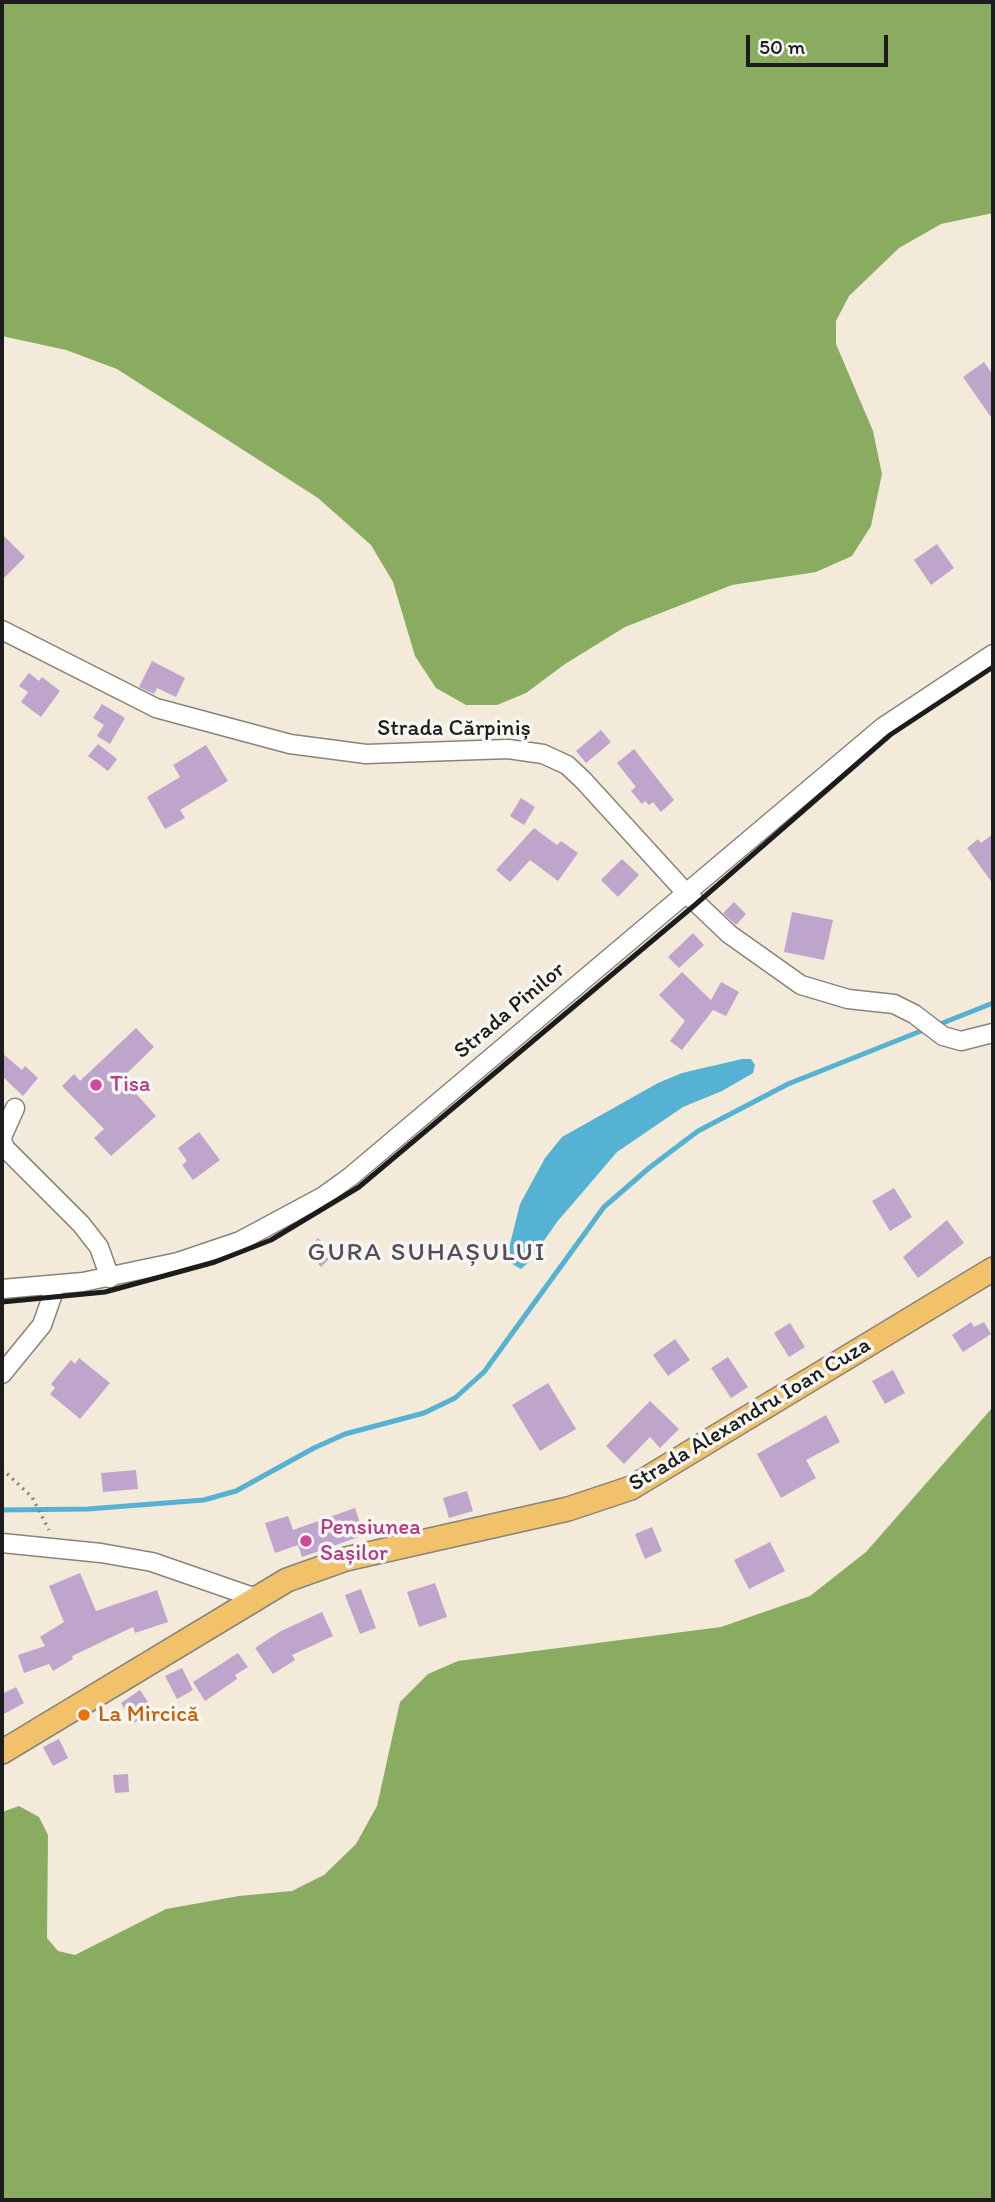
<!DOCTYPE html>
<html>
<head>
<meta charset="utf-8">
<style>
	body { margin:0 }
	#map { position:relative; width:995px; height:2202px; overflow:hidden; background:#f3eada; font-family:Itim,sans-serif }
	canvas { display:block }
	.frame { position:absolute; inset:0; border:4px solid #1c1c1c; pointer-events:none }
	.scale { position:absolute; left:746px; top:35px; width:142px; height:32px; box-sizing:border-box; border:4px solid #1c1c1c; border-top:0; padding-left:9px; font-size:21px; line-height:24px; white-space:nowrap; color:#1c1c1c; -webkit-text-stroke:5px #f6f6f2; paint-order:stroke }
</style>
</head>
<body>
<div id="map">
<canvas width="995" height="2202"></canvas>
<div class="frame"></div>
<div class="scale">50 m</div>
</div>
<script>
const ctx = document.querySelector('canvas').getContext('2d');
ctx.lineJoin = 'round';
function fill(path, color) { ctx.fillStyle = color; ctx.fill(path, 'evenodd'); }
const shape = rows => new Path2D(rows.map(r => 'M' + r).join(''));
function trace(path, color, width, dash) { ctx.strokeStyle = color; ctx.lineWidth = width; ctx.lineCap = dash ? 'butt' : 'round'; ctx.setLineDash(dash || []); ctx.stroke(path); }
function drawText(font, color, halo, rows, align = 'center') {
  ctx.font = font + ' Itim,sans-serif'; ctx.lineWidth = 7; ctx.setLineDash([]); ctx.textBaseline = 'middle'; ctx.strokeStyle = halo; ctx.fillStyle = color; for (const [text, x, y, turn = 0] of rows) {
    ctx.save(); ctx.translate(x, y); ctx.rotate((+turn || 0) * Math.PI / 180); ctx.textAlign = isNaN(turn) ? turn : align; if (halo) ctx.strokeText(text, 0, 0); ctx.fillText(text, 0, 0); ctx.restore();
  }
}
fill(shape([
	[2,2,993,2,993,213,941,224,899,248,849,296,836,321,836,344,873,431,882,474,871,526,852,556,816,572,732,585,625,627,565,664,526,693,497,705,466,705,436,688,415,656,393,582,371,545,318,498,117,369,66,350,2,336],
	[993,1407,993,2200,2,2200,2,1812,19,1806,39,1817,48,1835,47,1938,58,1951,75,1955,166,1909,239,1896,292,1891,324,1875,356,1844,377,1806,400,1702,428,1674,458,1661,721,1627,810,1596,866,1552]
]), '#8aac60');
fill(shape([
	[742,1059,751,1059,755,1065,753,1073,722,1091,683,1107,617,1152,557,1222,529,1262,521,1269,509,1262,508,1252,520,1204,545,1158,562,1137,658,1083,682,1073]
]), '#55b2d3');
trace(shape([
	[935,1026,993,1003],
	[2,1510,88,1509,204,1500,236,1491,314,1448,345,1434,424,1413,455,1398,484,1372,604,1207,649,1168,698,1131,788,1084,926,1029]
]), '#55b2d3', 5);
fill(shape([
	[984,362,993,375,993,420,963,377],
	[2,534,25,557,2,580],
	[937,544,954,568,931,585,914,560],
	[152,661,185,678,176,697,157,688,154,694,139,687],
	[29,673,39,681,42,677,60,691,41,717,21,702,28,692,19,686],
	[102,704,125,718,110,744,97,736,104,725,93,718],
	[601,730,611,742,586,763,576,751],
	[98,744,117,759,108,771,88,756],
	[206,745,228,781,180,810,185,818,165,829,147,797,180,777,173,765],
	[634,749,674,800,661,812,653,802,649,805,645,801,642,804,631,791,636,787,617,763],
	[521,798,535,807,524,825,510,816],
	[534,828,557,845,561,841,578,853,558,881,530,860,510,882,496,870],
	[993,834,993,884,967,848,978,839,981,843],
	[622,859,639,875,618,897,601,880],
	[734,902,746,914,736,925,723,913],
	[792,912,833,920,824,960,784,952],
	[693,933,704,945,679,968,668,957],
	[682,972,711,1000,721,982,739,992,726,1016,713,1010,682,1050,670,1041,685,1021,659,995],
	[136,1028,154,1047,122,1078,156,1116,111,1156,94,1138,104,1129,62,1086,74,1074,80,1081],
	[2,1053,22,1070,25,1066,38,1078,23,1096,2,1076],
	[199,1132,220,1160,193,1180,182,1165,187,1161,178,1148],
	[894,1188,912,1217,890,1231,872,1201],
	[947,1220,964,1243,918,1278,903,1257],
	[318,1238,334,1254,321,1267,305,1250],
	[971,1322,974,1327,984,1322,991,1334,963,1352,952,1335],
	[790,1323,805,1347,789,1357,774,1333],
	[675,1339,690,1360,668,1376,653,1355],
	[728,1357,748,1387,731,1398,711,1368],
	[79,1358,110,1383,80,1419,50,1394,55,1388,51,1384,71,1360,75,1364],
	[893,1370,905,1393,885,1404,872,1381],
	[548,1383,576,1429,540,1451,512,1405],
	[650,1401,679,1429,660,1448,650,1437,624,1464,606,1446],
	[826,1415,840,1442,806,1460,816,1478,781,1498,757,1454],
	[136,1470,138,1489,103,1492,101,1473],
	[467,1491,473,1511,449,1518,443,1498],
	[355,1508,364,1535,302,1557,298,1545,275,1553,265,1523,288,1516,293,1530],
	[652,1527,662,1551,645,1559,635,1534],
	[770,1542,785,1571,749,1589,734,1560],
	[80,1573,96,1611,157,1590,168,1622,135,1633,133,1627,72,1656,73,1659,53,1671,49,1664,24,1673,18,1655,45,1646,40,1637,64,1622,49,1586],
	[435,1583,447,1617,419,1627,407,1592],
	[361,1589,376,1628,360,1634,345,1595],
	[322,1612,333,1636,292,1655,295,1660,273,1674,255,1648,281,1631],
	[238,1653,248,1667,235,1675,237,1679,205,1701,193,1682],
	[182,1668,193,1690,177,1699,165,1676],
	[16,1687,24,1703,2,1715,2,1694],
	[140,1690,153,1710,134,1723,121,1703],
	[59,1739,68,1758,53,1766,43,1747],
	[128,1774,129,1792,115,1793,113,1775]
]), '#bfa4cc');
const minor = shape([
	[2,630,156,708,290,744,366,754,508,749,543,754,567,765,583,780,687,894,729,934,801,985,848,999,894,1004,914,1014,943,1036,961,1041,993,1033],
	[2,1137,15,1108],
	[2,1140,5,1148,81,1224,99,1247,110,1278],
	[2,1289,83,1282,178,1262,240,1241,322,1197,350,1177,883,727,993,654],
	[2,1374,42,1325,56,1285],
	[2,1543,101,1553,152,1562,253,1597]
]);
const major = shape([
	[2,1752,287,1580,346,1559,568,1509,631,1488,993,1269]
]);
trace(minor, '#88837b', 21);
trace(major, '#88837b', 26);
trace(shape([
	[2,1469,32,1497,49,1530]
]), '#88837b', 3.5, [2, 5]);
trace(minor, '#fff', 18);
trace(major, '#f2c26a', 23);
trace(shape([
	[2,1302,105,1292,215,1262,271,1240,359,1187,696,904,890,735,993,667]
]), '#1c1c1c', 5);
for (const [x, y, r, color] of [
	[96,1085,7,"#d1479c"],
	[306,1541,7,"#d1479c"],
	[84,1715,7,"#e8710a"]
]) { const dot = new Path2D(); dot.arc(x, y, r, 0, 2 * Math.PI); ctx.fillStyle = color; ctx.fill(dot); trace(dot, '#f6f6f2', 2.5); }
drawText('23px', '#1c1c1c', '#f6f6f2', [
	["Strada Cărpiniș",454,729],
	["Strada Pinilor",510,1011,-40],
	["Strada Alexandru Ioan Cuza",750,1415,-31]
]);
drawText('23px', '#b23c85', '#f6f6f2', [
	["Tisa",110,1085],
	["Pensiunea",320,1528],
	["Sașilor",320,1554]
], 'left');
drawText('23px', '#c56008', '#f6f6f2', [
	["La Mircică",98,1715]
], 'left');
ctx.letterSpacing = '2px';
drawText('26px', '#554c5a', '#f6f6f2', [
	["GURA SUHAȘULUI",427,1253]
]);
ctx.letterSpacing = '0px';
</script>
</body>
</html>
